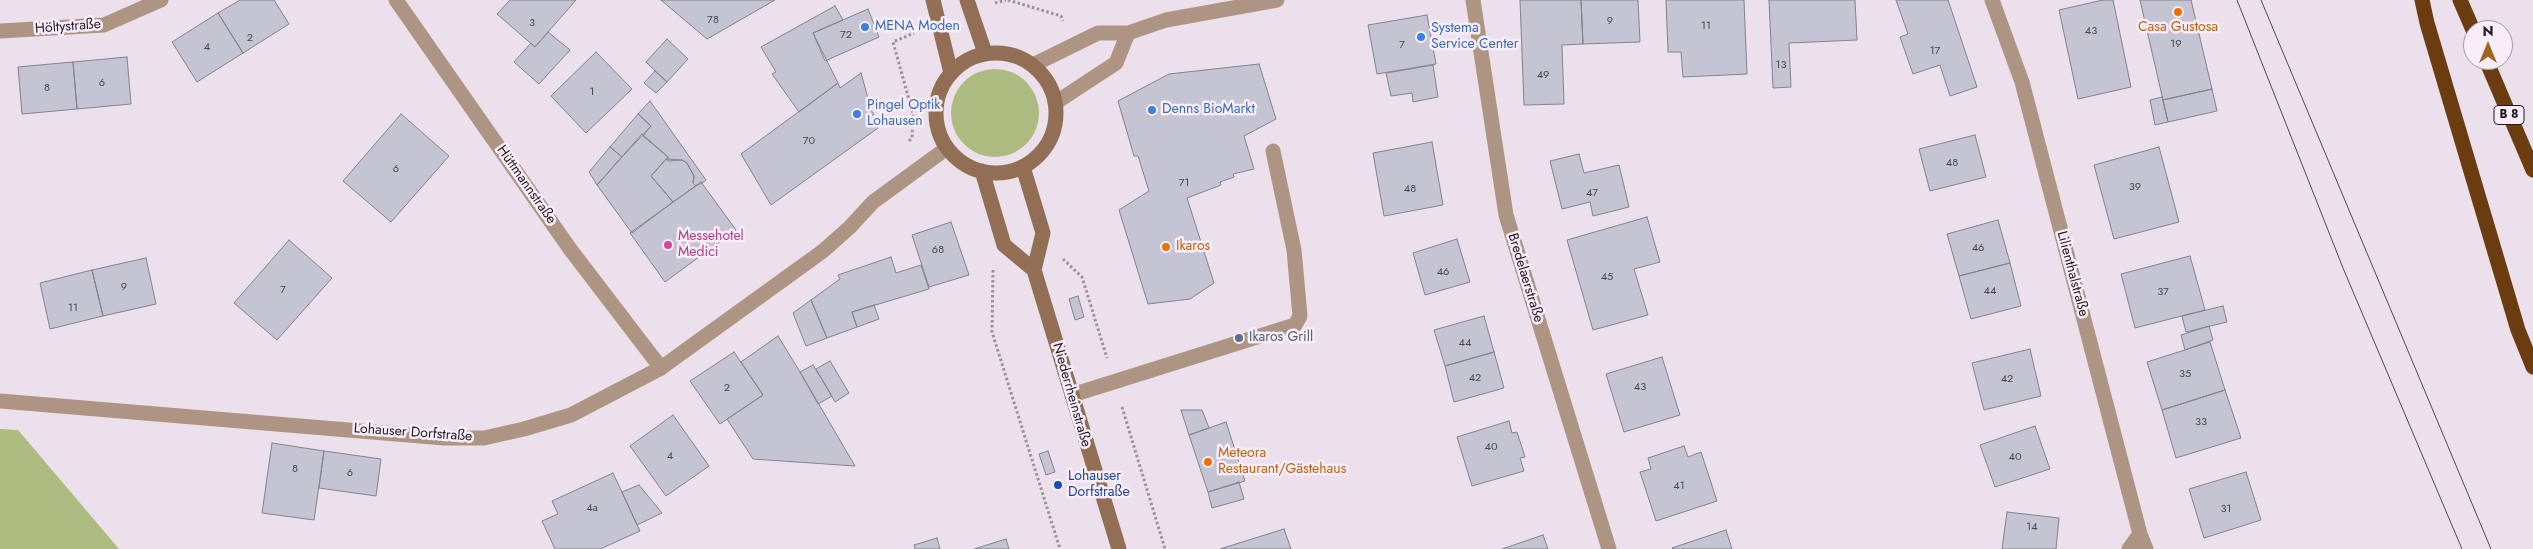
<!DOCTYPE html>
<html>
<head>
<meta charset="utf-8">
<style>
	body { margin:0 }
	#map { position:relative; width:2533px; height:549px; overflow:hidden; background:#ebe0eb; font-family:Jost,sans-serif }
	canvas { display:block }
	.north { position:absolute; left:2463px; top:20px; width:50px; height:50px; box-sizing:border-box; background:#f8edf8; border:1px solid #a199a1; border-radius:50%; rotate:0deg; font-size:14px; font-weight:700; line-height:20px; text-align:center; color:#1f1b1f }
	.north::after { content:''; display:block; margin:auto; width:18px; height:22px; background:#9d6522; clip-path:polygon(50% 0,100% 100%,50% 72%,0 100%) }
</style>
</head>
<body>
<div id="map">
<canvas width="2533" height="549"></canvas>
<div class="north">N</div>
</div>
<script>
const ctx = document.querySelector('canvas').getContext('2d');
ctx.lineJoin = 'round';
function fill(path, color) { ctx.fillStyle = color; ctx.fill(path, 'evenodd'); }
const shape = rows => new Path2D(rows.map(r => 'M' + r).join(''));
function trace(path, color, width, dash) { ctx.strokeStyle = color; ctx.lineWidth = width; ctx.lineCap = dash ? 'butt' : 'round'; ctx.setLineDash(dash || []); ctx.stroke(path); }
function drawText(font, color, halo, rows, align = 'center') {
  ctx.font = font + ' Jost,sans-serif'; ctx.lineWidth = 5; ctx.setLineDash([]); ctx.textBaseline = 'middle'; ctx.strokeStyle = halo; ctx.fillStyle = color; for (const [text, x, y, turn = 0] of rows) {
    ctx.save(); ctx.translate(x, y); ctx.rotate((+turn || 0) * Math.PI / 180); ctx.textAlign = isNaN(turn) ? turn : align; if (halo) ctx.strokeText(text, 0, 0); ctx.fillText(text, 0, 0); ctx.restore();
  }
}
fill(shape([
	'951 113a44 44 0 1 1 88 0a44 44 0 1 1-88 0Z',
	[0,429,18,430,119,549,0,549]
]), '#acbb7f');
const building = shape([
	[240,0,274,0,289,24,243,53,218,13,240,0],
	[510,0,576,0,535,47,497,14,510,0],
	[661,0,775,0,707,39,661,0],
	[1520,0,1581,0,1583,44,1562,45,1564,104,1524,105,1520,0],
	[1581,0,1638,0,1640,42,1583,44,1581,0],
	[1666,0,1744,0,1747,74,1683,77,1681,52,1668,52,1666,0],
	[1769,0,1855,0,1857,40,1789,43,1791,87,1773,88,1769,0],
	[1896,0,1948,0,1977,87,1950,96,1940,65,1913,74,1900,37,1908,34,1896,0],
	[2103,0,2113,0,2131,87,2078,99,2059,10,2103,0],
	[2140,0,2191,0,2212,89,2163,100,2140,0],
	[835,6,843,20,813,33,838,83,799,112,772,74,776,72,761,47,835,6],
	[868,9,879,37,825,61,813,33,868,9],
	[218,13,243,53,197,82,172,42,218,13],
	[1427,15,1436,64,1377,74,1368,25,1427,15],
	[548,32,570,50,539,84,514,62,531,43,535,47,548,32],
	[667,39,688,59,667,82,646,62,667,39],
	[596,52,632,89,586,133,551,96,596,52],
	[127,57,131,104,77,109,73,62,127,57],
	[73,62,77,109,22,114,18,67,73,62],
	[1259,64,1276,119,1244,136,1254,169,1233,174,1234,177,1220,182,1221,185,1187,198,1214,283,1190,299,1148,304,1119,210,1149,191,1138,156,1134,156,1118,101,1169,74,1259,64],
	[1433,65,1438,97,1413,102,1412,93,1391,96,1386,73,1433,65],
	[655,71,667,82,656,93,644,83,655,71],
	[861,73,869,102,866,104,874,114,871,117,878,128,771,205,741,154,838,83,840,88,861,73],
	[2212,89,2217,111,2168,122,2163,100,2212,89],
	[2162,97,2168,122,2155,125,2150,100,2162,97],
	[650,101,706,180,702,183,696,186,693,183,694,176,687,163,682,160,668,161,668,157,643,136,651,126,638,114,650,101],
	[401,114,449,156,391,222,343,181,401,114],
	[638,114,651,126,622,157,610,147,638,114],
	[642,134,668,157,651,176,673,202,632,233,597,185,642,134],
	[1975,135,1986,177,1930,191,1919,149,1975,135],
	[1432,142,1443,205,1384,216,1373,153,1432,142],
	[610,147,622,157,597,185,589,172,610,147],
	[2159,147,2179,222,2114,239,2094,165,2159,147],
	[1579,154,1584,173,1619,165,1629,207,1593,216,1590,202,1562,209,1550,161,1579,154],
	[666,159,682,160,687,163,694,176,693,183,696,186,673,202,651,176,666,159],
	[701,182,736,230,665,282,630,233,701,182],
	[1647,217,1660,262,1634,269,1648,315,1593,330,1567,240,1647,217],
	[1998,220,2010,263,1959,276,1947,234,1998,220],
	[951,222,969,275,929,287,912,235,951,222],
	[1457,239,1470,282,1425,295,1413,253,1457,239],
	[289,240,332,278,277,340,234,303,289,240],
	[2190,256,2205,310,2135,328,2121,274,2190,256],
	[891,257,896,273,921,265,929,289,852,312,857,327,827,338,811,300,840,279,838,275,891,257],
	[146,258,156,304,103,316,92,270,146,258],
	[2010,263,2021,306,1971,319,1959,276,2010,263],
	[92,270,103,316,50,329,40,283,92,270],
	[1078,296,1084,317,1075,320,1069,299,1078,296],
	[811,300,827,338,806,346,793,313,811,300],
	[874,305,879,319,857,327,852,312,874,305],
	[2223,306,2227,322,2186,332,2182,316,2223,306],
	[1484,316,1494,352,1445,366,1434,330,1484,316],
	[2209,326,2213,340,2185,350,2181,335,2209,326],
	[778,336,800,372,855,466,753,459,727,419,763,395,741,362,778,336],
	[2210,342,2225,390,2162,410,2147,362,2210,342],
	[2030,349,2041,396,1984,410,1972,363,2030,349],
	[734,352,763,395,720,424,690,381,734,352],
	[1494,352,1504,388,1454,402,1445,366,1494,352],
	[1662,357,1680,415,1624,432,1606,374,1662,357],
	[830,361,849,393,835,402,816,369,830,361],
	[813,365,832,396,818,404,800,372,813,365],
	[2225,390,2241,438,2176,458,2162,410,2225,390],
	[1181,410,1202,410,1209,428,1189,435,1181,410],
	[673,415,709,466,666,496,630,446,673,415],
	[1509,421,1512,433,1517,432,1525,457,1520,458,1524,471,1472,486,1457,437,1509,421],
	[1226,422,1245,481,1208,492,1189,435,1226,422],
	[2035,426,2050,469,1995,487,1980,445,2035,426],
	[272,443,324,451,314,520,262,513,272,443],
	[1684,446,1688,457,1701,452,1717,501,1656,521,1640,472,1651,469,1648,458,1684,446],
	[324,451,381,459,376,496,319,488,324,451],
	[1048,451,1055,472,1046,475,1039,454,1048,451],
	[2246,472,2261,520,2204,538,2189,489,2246,472],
	[613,473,640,531,600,549,555,549,542,521,558,514,552,501,613,473],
	[1239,482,1244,499,1212,508,1208,492,1239,482],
	[639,485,662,513,637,525,622,492,639,485],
	[2007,512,2059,518,2056,549,2002,549,2007,512],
	[1284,529,1291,549,1220,549,1284,529],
	[1726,530,1732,549,1673,549,1672,548,1726,530],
	[1543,535,1548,549,1502,549,1543,535],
	[937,538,940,549,915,549,914,545,937,538],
	[1006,539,1009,549,974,549,1006,539]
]);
fill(building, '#c4c4d2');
trace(building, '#82828e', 1);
trace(shape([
	[1008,0,1061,16,1063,21],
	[995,3,1006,0],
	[909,141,912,138,913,114,893,42,914,33],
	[1063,259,1082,277,1107,358],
	[993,270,992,332,1060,549],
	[1122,407,1165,549]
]), '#9a919a', 3, [2.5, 2.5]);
trace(shape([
	[1072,395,1295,325,1300,316,1294,250,1273,151]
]), '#ae9583', 15);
trace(shape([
	[396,0,570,249,661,368],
	[1473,0,1506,215,1609,549],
	[1992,0,2022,82,2140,534,2146,549],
	[0,31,104,25,161,0],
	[1033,65,1098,33,1128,33,1166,20,1277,0],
	[1055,103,1116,63,1128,33],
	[0,401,444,438,484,438,524,429,571,415,661,368,823,251,850,227,873,202,947,148],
	[2129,549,2140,534]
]), '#ae9583', 15);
trace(shape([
	[933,0,951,73],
	[967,0,985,53],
	'936 113a60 60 0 1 1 120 0a60 60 0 1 1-120 0Z',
	[1023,167,1043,233,1034,270,1119,549],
	[982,171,1004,245,1034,270]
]), '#926f54', 15);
trace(shape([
	[2422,0,2427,23,2518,330,2533,367],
	[2460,0,2473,30],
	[2486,60,2533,170]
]), '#6b3c0f', 15);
trace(shape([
	[2237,0,2343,268,2462,549],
	[2261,0,2491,549]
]), '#504a50', 1);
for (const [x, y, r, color] of [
	[2178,12,5,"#e8710a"],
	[865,27,5,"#3f7fe0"],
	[1421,37,5,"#3f7fe0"],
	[1152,110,5,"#3f7fe0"],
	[857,114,5,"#3f7fe0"],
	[668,245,5,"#d1479c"],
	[1166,247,5,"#e8710a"],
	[1239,338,5,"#5c6f8a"],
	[1208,462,5,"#e8710a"],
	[1058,485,5,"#1a4fb4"]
]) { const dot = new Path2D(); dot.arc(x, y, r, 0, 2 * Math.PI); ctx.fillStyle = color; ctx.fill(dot); trace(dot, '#f8edf8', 2); }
drawText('11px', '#48454c', null, [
	["78",713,20],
	["9",1610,21],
	["3",532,23],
	["11",1706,26],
	["43",2091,31],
	["72",846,35],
	["2",250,38],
	["19",2176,44],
	["7",1402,45],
	["4",207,47],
	["17",1935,51],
	["13",1781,65],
	["49",1543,75],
	["6",102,83],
	["8",47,88],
	["1",592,92],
	["70",809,141],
	["48",1952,163],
	["6",396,169],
	["71",1184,183],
	["39",2135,187],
	["48",1410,189],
	["47",1592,193],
	["46",1978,248],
	["68",938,250],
	["46",1443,272],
	["45",1607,277],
	["9",124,287],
	["7",283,290],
	["44",1990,291],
	["37",2163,292],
	["11",73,308],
	["44",1465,343],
	["35",2185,374],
	["42",1475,378],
	["42",2007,379],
	["43",1640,387],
	["2",727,388],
	["33",2201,422],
	["40",1491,447],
	["4",670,456],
	["40",2015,457],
	["8",295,469],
	["6",350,473],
	["41",1679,486],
	["4a",592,508],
	["31",2226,509],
	["14",2032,527]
]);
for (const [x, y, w] of [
	[2509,115,30]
]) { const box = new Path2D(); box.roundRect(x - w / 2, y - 9.5, w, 19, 4); ctx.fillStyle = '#f8edf8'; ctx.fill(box); trace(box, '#1f1b1f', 1); }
drawText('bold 12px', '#1f1b1f', null, [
	["B 8",2509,115]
]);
drawText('14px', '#1f1b1f', '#f8edf8', [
	["Höltystraße",68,27,-4],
	["Hüttmannstraße",526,185,55],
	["Lilienthalstraße",2072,274,75],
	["Bredelaerstraße",1525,278,73],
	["Niederrheinstraße",1071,395,74],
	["Lohauser Dorfstraße",413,433,4]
]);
drawText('14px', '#366cbe', '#f8edf8', [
	["MENA Moden",875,27],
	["Systema",1431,29],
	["Service Center",1431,45],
	["Pingel Optik",867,106],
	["Lohausen",867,122],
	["Denns BioMarkt",1162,110]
], 'left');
drawText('14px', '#c56008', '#f8edf8', [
	["Casa Gustosa",2178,28,"center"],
	["Ikaros",1176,247],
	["Meteora",1218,454],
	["Restaurant/Gästehaus",1218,470]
], 'left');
drawText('14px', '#b23c85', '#f8edf8', [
	["Messehotel",678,237],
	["Medici",678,253]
], 'left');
drawText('14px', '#4e5e75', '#f8edf8', [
	["Ikaros Grill",1249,338]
], 'left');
drawText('14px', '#164399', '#f8edf8', [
	["Lohauser",1068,477],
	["Dorfstraße",1068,493]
], 'left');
</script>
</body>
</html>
